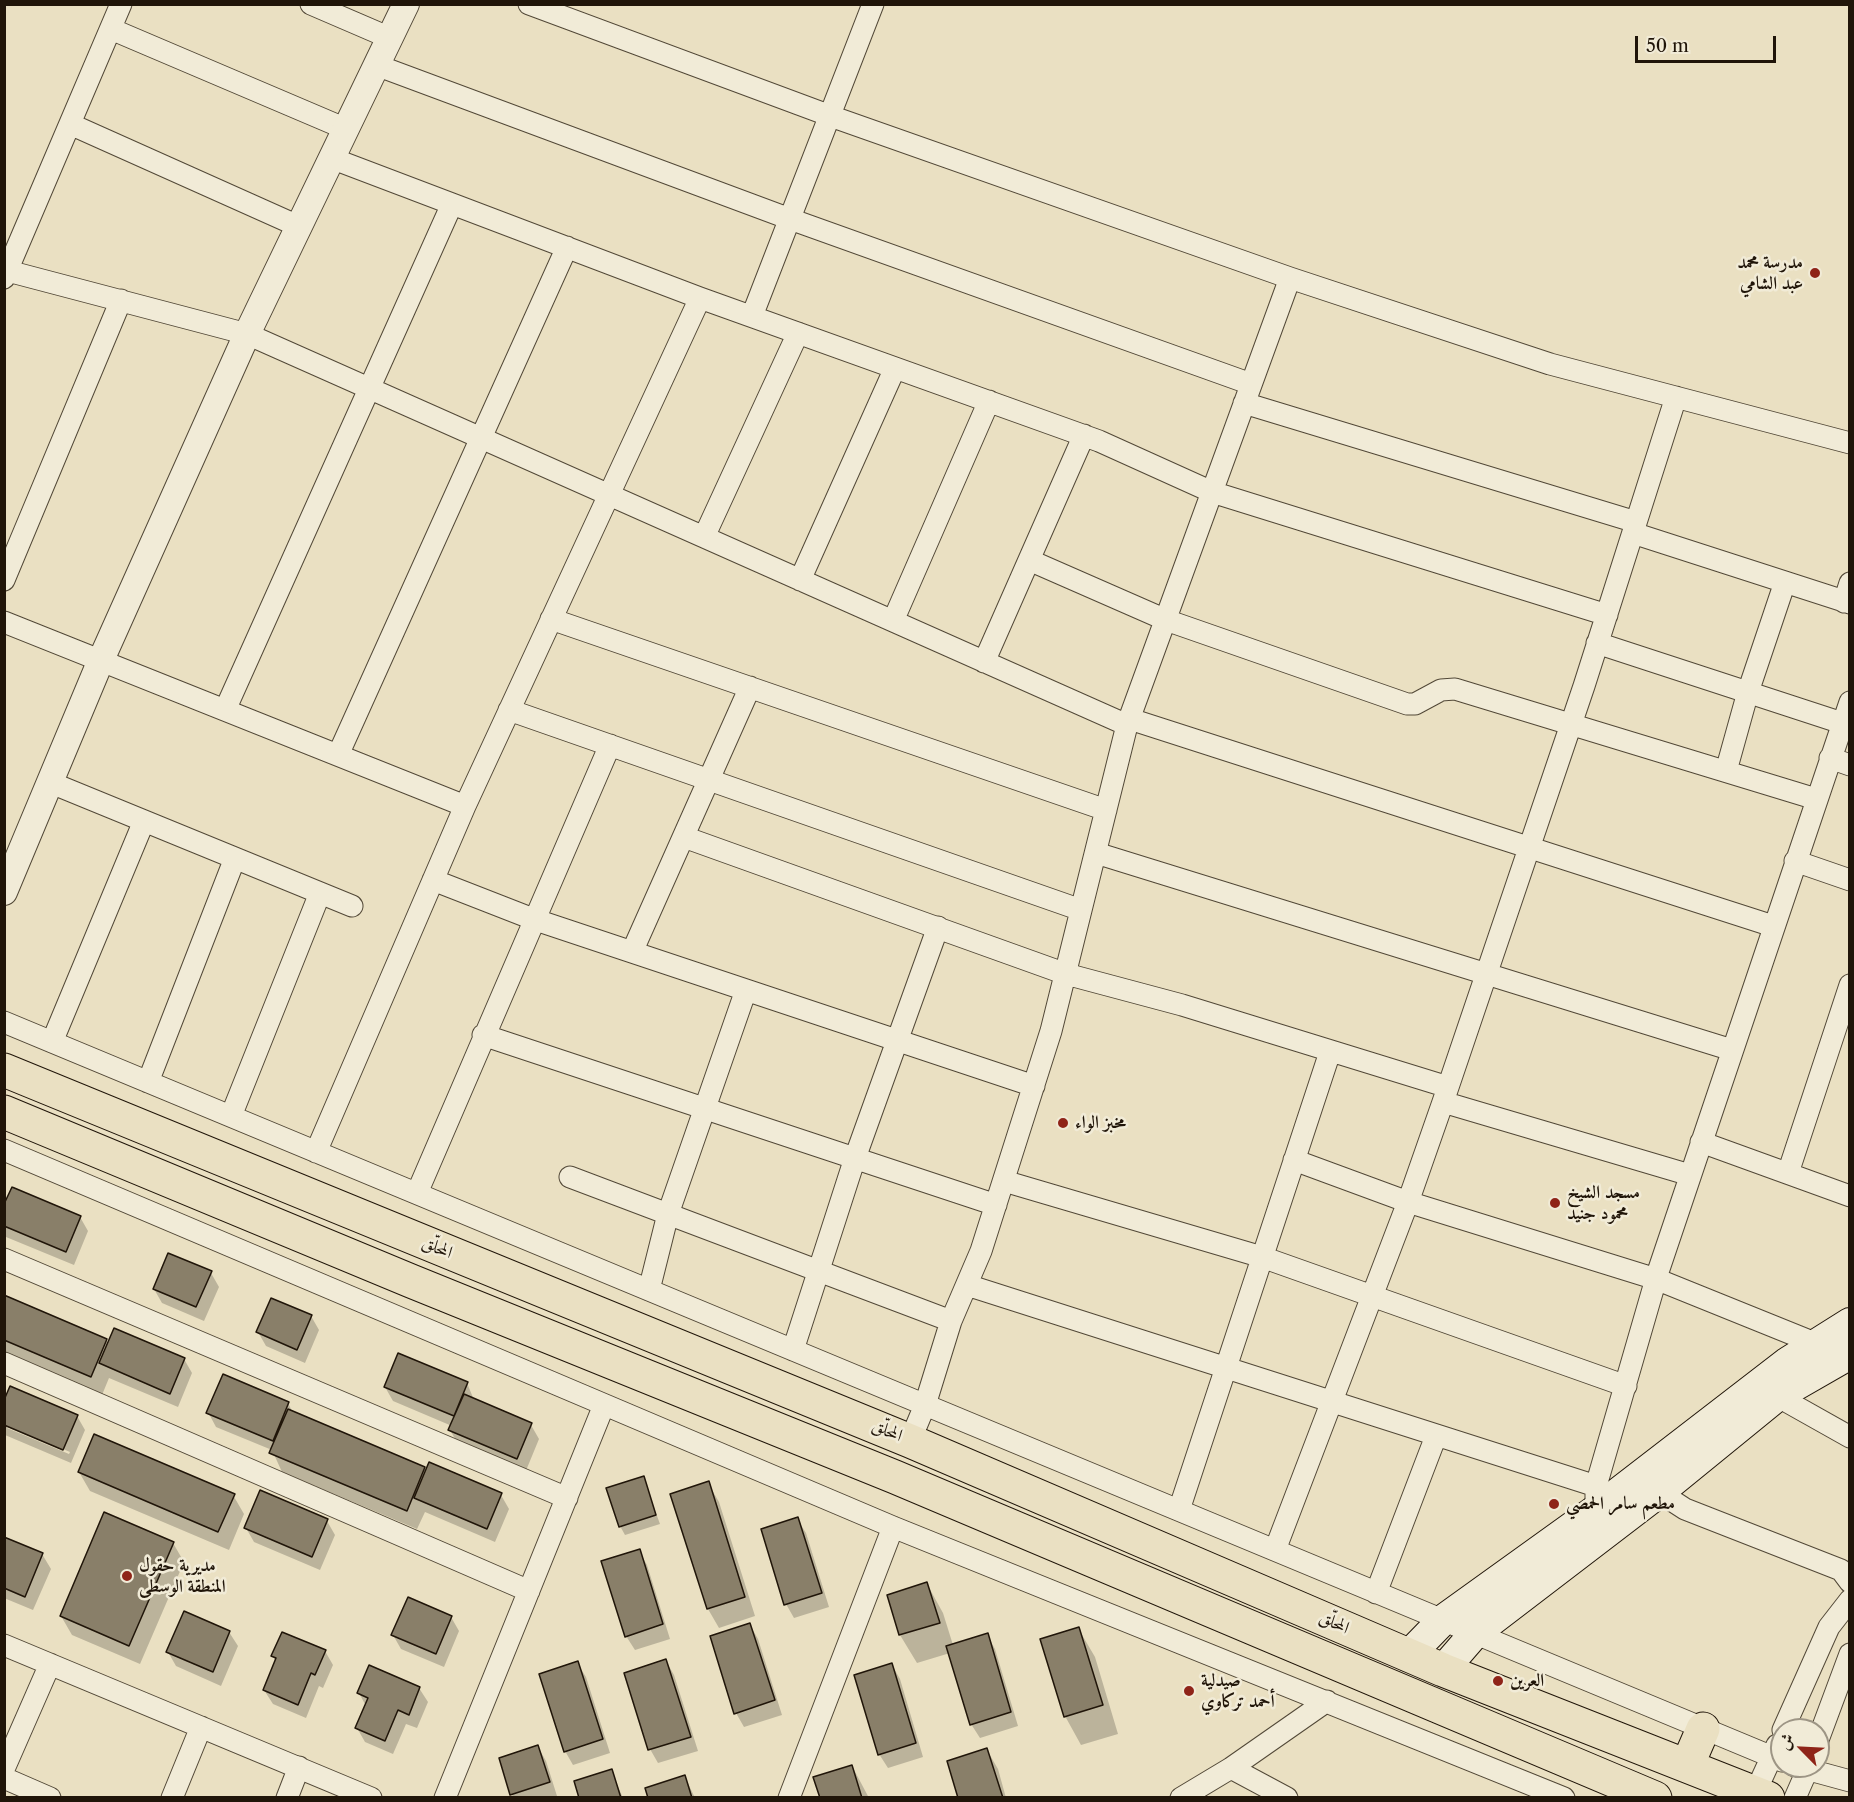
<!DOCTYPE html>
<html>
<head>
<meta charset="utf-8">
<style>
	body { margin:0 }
	#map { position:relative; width:1854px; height:1802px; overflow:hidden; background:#eae0c2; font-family:"Libre Caslon Text",Amiri,serif }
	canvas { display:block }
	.frame { position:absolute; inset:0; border:6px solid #201509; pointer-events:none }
	.north { position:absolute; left:1770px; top:1718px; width:60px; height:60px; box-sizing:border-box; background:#f1ebd7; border:2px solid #9d9585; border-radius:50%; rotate:294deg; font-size:16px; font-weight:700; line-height:24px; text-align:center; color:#201509 }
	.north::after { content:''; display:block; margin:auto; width:21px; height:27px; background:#8f2418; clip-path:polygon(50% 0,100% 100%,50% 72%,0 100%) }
	.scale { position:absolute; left:1635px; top:36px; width:141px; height:27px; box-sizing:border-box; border:3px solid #201509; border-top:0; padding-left:8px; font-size:18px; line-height:21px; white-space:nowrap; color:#201509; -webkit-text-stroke:4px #f1ebd7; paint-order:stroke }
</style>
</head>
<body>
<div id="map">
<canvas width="1854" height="1802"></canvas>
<div class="frame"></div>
<div class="north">ش</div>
<div class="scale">50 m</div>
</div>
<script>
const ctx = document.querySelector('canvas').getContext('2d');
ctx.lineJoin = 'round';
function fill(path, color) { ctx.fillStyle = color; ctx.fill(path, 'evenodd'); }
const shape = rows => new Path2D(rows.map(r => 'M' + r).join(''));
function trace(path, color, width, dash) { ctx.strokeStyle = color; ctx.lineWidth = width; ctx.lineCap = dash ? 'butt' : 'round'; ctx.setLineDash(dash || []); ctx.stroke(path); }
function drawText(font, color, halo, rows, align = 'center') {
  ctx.font = font + ' "Libre Caslon Text",Amiri,serif'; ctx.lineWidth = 5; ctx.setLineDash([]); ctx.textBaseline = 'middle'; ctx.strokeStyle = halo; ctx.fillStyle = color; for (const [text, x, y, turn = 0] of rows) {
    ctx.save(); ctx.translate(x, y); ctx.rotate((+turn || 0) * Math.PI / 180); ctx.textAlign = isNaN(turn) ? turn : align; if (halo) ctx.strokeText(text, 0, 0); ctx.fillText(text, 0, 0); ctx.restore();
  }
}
fill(shape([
	[4,1207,80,1217,88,1231,74,1265,6,1237],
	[211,1273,219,1287,204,1321,162,1303,154,1289],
	[4,1297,106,1340,108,1344,184,1359,192,1373,178,1407,109,1378,102,1395,4,1354],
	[311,1316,319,1330,305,1363,266,1346,258,1332],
	[467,1383,474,1400,531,1425,539,1439,525,1473,458,1444,450,1430,452,1426,393,1401,385,1387],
	[288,1403,293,1413,424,1468,427,1472,501,1495,509,1509,495,1542,425,1512,417,1529,282,1472,272,1450,216,1427,208,1412],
	[4,1404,77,1416,85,1430,71,1463,5,1435],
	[7,1425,70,1452,69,1454,7,1428],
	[79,1472,233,1495,244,1514,229,1550,90,1491],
	[643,1478,660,1524,625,1535,620,1526],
	[708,1483,719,1502,755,1616,719,1628,708,1609,672,1495],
	[797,1519,806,1533,829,1607,794,1618,786,1604,762,1530],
	[327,1521,335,1535,320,1570,254,1542,246,1528],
	[4,1538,42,1554,51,1569,33,1610,4,1598],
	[173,1543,184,1562,140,1664,72,1635,61,1616],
	[639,1551,647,1565,670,1639,635,1650,626,1636],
	[927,1584,943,1613,953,1645,987,1635,995,1649,1018,1726,980,1738,971,1724,950,1653,917,1663,900,1635,888,1596],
	[451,1617,459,1631,444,1667,401,1649,393,1635],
	[750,1625,758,1639,782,1715,744,1727,736,1713],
	[1078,1628,1095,1657,1118,1734,1081,1745,1065,1716],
	[229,1632,238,1646,221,1686,176,1666,168,1652],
	[325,1651,333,1665,323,1688,319,1686,306,1718,273,1704,264,1690,276,1662,273,1656],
	[666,1661,674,1675,698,1751,658,1763,650,1749],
	[577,1663,586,1677,610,1753,573,1765,565,1751],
	[892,1665,900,1679,923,1757,888,1768,879,1754],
	[419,1688,428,1702,417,1728,406,1724,393,1754,365,1742,357,1728,366,1706,359,1693],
	[538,1747,546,1761,557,1796,513,1798,512,1794],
	[987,1750,998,1769,1006,1798,960,1798],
	[852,1766,869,1798,821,1798],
	[611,1771,623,1798,580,1798],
	[685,1777,695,1798,649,1798]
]), '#0003');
const building = shape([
	[12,1187,81,1216,66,1252,4,1226,4,1204,12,1187],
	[168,1253,212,1271,196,1307,153,1289,168,1253],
	[4,1295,107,1339,91,1377,4,1340,4,1295],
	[271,1298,312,1315,297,1350,256,1332,271,1298],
	[114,1328,185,1358,170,1394,99,1363,114,1328],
	[398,1353,468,1382,454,1416,384,1387,398,1353],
	[223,1374,289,1402,273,1441,206,1413,223,1374],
	[10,1386,78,1415,63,1450,4,1425,4,1400,10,1386],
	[464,1394,532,1423,517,1459,448,1430,464,1394],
	[288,1409,425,1467,407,1511,269,1453,288,1409],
	[94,1434,235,1494,218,1532,78,1472,94,1434],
	[429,1462,502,1493,487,1529,414,1498,429,1462],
	[644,1476,656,1515,619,1527,606,1488,644,1476],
	[709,1481,745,1597,707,1609,670,1494,709,1481],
	[260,1490,328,1519,312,1557,244,1528,260,1490],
	[104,1512,174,1542,129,1646,60,1616,104,1512],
	[798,1517,822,1593,784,1605,761,1529,798,1517],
	[4,1537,43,1553,25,1597,4,1588,4,1537],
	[640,1549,663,1624,625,1637,601,1561,640,1549],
	[927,1582,940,1623,899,1635,887,1595,927,1582],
	[408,1597,452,1616,436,1654,391,1635,408,1597],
	[184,1611,230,1631,213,1672,166,1652,184,1611],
	[750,1623,775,1700,734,1714,710,1636,750,1623],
	[1079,1627,1103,1705,1064,1717,1040,1639,1079,1627],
	[282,1632,326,1650,315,1675,311,1673,298,1705,263,1690,276,1658,271,1656,282,1632],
	[988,1633,1011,1712,970,1725,946,1646,988,1633],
	[666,1659,691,1737,648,1750,624,1673,666,1659],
	[578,1661,603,1739,564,1752,539,1674,578,1661],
	[892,1663,916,1743,878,1755,854,1675,892,1663],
	[369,1665,420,1687,409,1715,398,1710,385,1741,355,1728,368,1698,357,1693,369,1665],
	[538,1745,550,1782,510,1795,499,1758,538,1745],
	[987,1748,1003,1798,958,1798,947,1761,987,1748],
	[852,1765,862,1798,820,1798,813,1777,852,1765],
	[612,1769,621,1798,579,1798,574,1781,612,1769],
	[685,1775,692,1798,648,1798,645,1788,685,1775]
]);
fill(building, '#897f69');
trace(building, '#201509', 1.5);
const minor = shape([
	[311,4,390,38],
	[529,4,836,118,1290,278,1550,364,1850,443],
	[111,29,346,129],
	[376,65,790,219,1251,384],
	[70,124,298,226],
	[331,158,700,298,1099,441,1212,492,1607,615],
	[4,270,247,334,1127,725],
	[4,278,121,4],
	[752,316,873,4],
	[1244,403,1636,522],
	[1633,533,1850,603],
	[704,537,798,333],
	[1029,560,1166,620,1407,704,1415,704,1441,690,1455,689,1816,799],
	[4,580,121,300],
	[800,580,895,368],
	[1844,602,1850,583],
	[551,619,1106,810],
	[893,621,989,401],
	[4,622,465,806],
	[1597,643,1842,723],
	[984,662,1084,435],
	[225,710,452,204],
	[509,710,1081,910],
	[1130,719,1773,926],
	[338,755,567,247],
	[1830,758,1850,765],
	[1726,771,1748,692,1785,582],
	[49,782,352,906],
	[684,837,1066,974,1182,1005,1448,1087],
	[1096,853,1732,1050],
	[1795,861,1850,880],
	[433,880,533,919,1034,1086],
	[632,952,750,687],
	[4,1022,1782,1761],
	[483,1035,996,1205],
	[52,1042,144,821],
	[148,1082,235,858],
	[1443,1102,1690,1175],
	[231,1116,320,893],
	[1701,1142,1850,1196],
	[4,1150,893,1527,1564,1798],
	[316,1152,465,806,700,298],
	[1294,1160,1408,1202,1656,1279,1817,1344],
	[1788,1173,1850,985],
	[570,1177,951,1321],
	[1004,1181,1262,1257,1626,1386],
	[417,1193,610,745],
	[4,1259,567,1498],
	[967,1285,1596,1486],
	[649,1290,668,1214,746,990],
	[793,1350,855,1158,938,927],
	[4,1363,529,1591],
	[1777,1396,1850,1437],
	[910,1441,925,1405,951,1321,981,1251,1051,1031,1127,725,1290,278],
	[1648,1485,1685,1509,1841,1570,1850,1582],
	[1179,1510,1330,1052],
	[1596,1510,1596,1486,1658,1272,1850,702],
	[1275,1550,1408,1202,1443,1102,1584,686,1676,397],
	[1376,1593,1436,1436],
	[4,1645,371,1798],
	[1783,1730,1829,1627,1850,1600],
	[1818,1740,1850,1654],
	[1795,1766,1850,1781],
	[1231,1768,1287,1798],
	[4,1769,50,1664],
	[4,1778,50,1798],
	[1755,1793,1777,1745],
	[172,1798,201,1727],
	[287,1798,299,1767],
	[445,1798,604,1405],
	[789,1798,893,1527],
	[1181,1798,1231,1768,1327,1701],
	[1795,1798,1809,1766]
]);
const tertiary = shape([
	[4,892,101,660,247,334,406,4]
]);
const secondary = shape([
	[1408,1656,1443,1620,1596,1510,1788,1362,1850,1323],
	[1443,1670,1475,1633,1658,1493,1777,1396,1850,1354]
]);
const trunk = shape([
	[4,1070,910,1441,1443,1670,1768,1798],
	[4,1112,411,1281,895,1477,1655,1798],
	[1687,1766,1703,1729]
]);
trace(minor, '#524837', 23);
trace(tertiary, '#524837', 28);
trace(secondary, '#201509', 32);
trace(trunk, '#201509', 35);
trace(minor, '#f1ebd7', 21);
trace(tertiary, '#f1ebd7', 26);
trace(secondary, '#f1ebd7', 30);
trace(trunk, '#eae0c2', 33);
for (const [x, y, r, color] of [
	[1815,273,6,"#8f2418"],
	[1063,1123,6,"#8f2418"],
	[1555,1203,6,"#8f2418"],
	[1554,1504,6,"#8f2418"],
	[127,1576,6,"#8f2418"],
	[1498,1681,6,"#8f2418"],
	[1189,1691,6,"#8f2418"]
]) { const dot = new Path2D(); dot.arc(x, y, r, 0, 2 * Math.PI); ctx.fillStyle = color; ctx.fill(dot); trace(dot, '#f1ebd7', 2); }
drawText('bold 18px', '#201509', '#f1ebd7', [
	["مدرسة محمد",1803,263,"right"],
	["عبد الشامي",1803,284,"right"],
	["مخبز الواء",1075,1123],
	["مسجد الشيخ",1567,1193],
	["محمود جنيد",1567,1214],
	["مطعم سامر الحمصي",1566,1504],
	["مديرية حقول",139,1566],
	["المنطقة الوسطى",139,1587],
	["صيدلية",1201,1681],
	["أحمد تركاوي",1201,1702],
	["العرين",1510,1681]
], 'left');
drawText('18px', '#201509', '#f1ebd7', [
	["المحلّق",437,1248,22],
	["المحلّق",887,1431,22],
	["المحلّق",1334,1623,24]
]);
</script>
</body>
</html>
